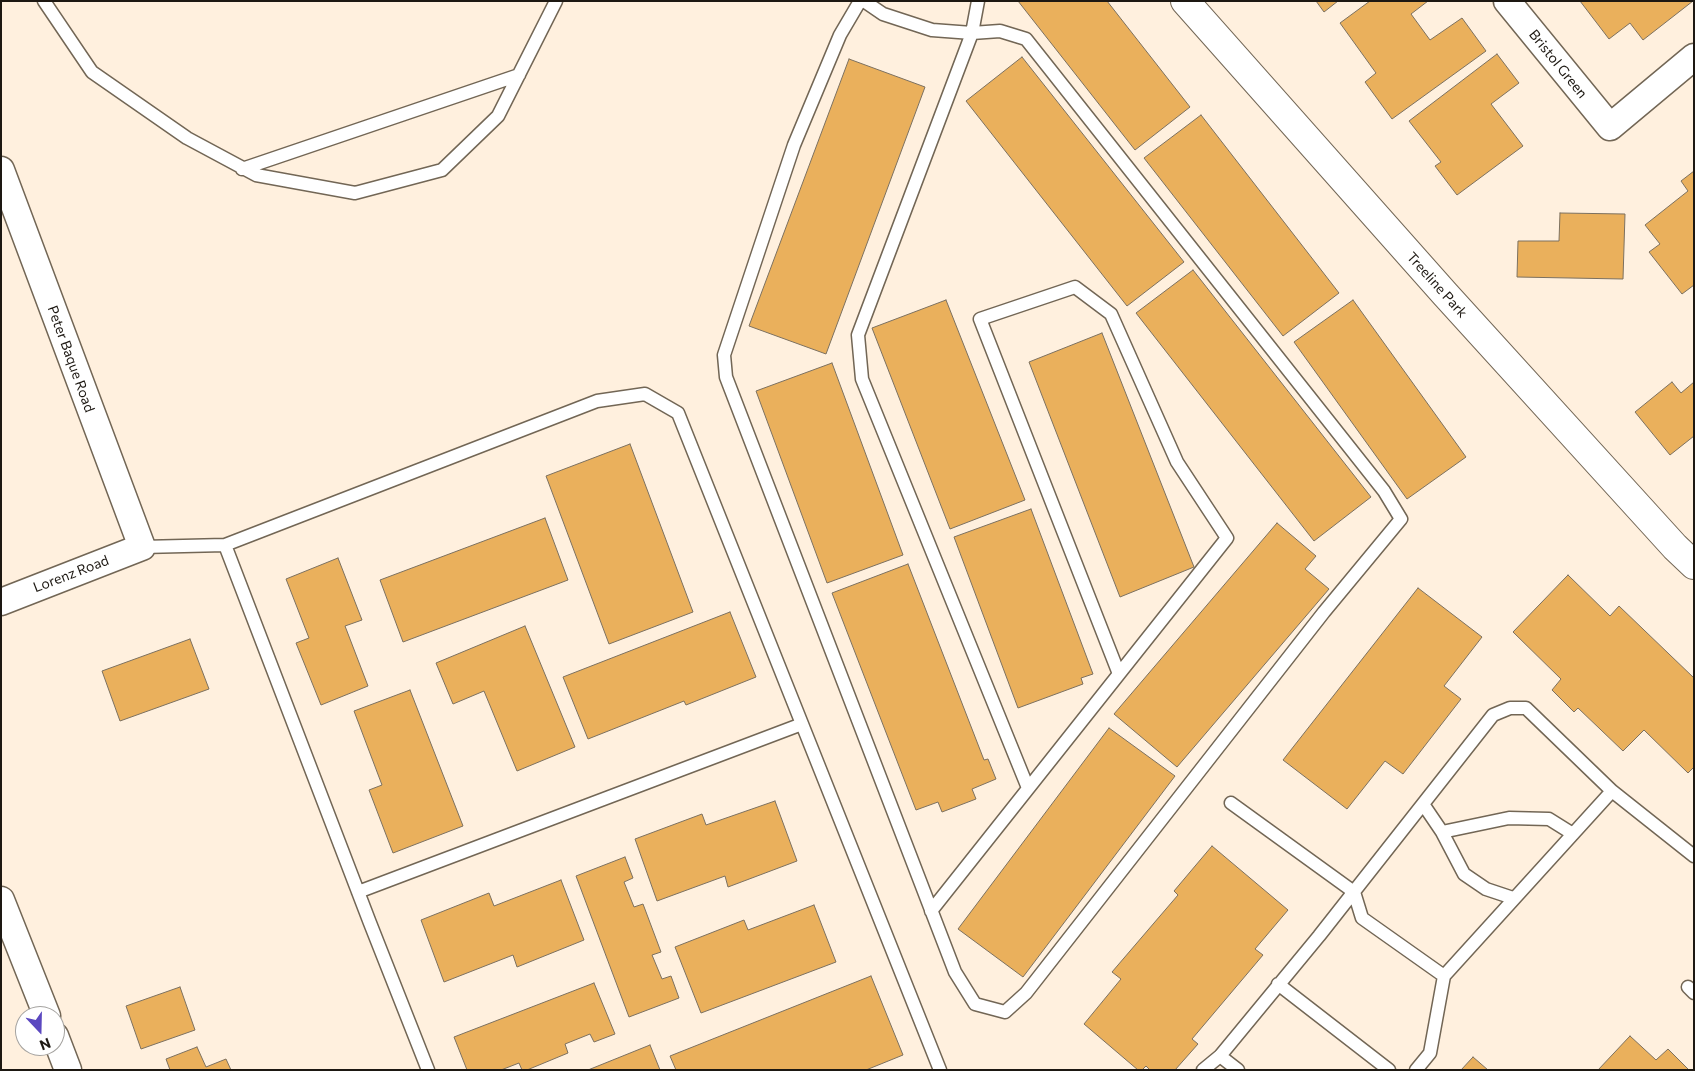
<!DOCTYPE html>
<html>
<head>
<meta charset="utf-8">
<style>
	body { margin:0 }
	#map { position:relative; width:1695px; height:1071px; overflow:hidden; background:#fff0de; font-family:Commissioner,sans-serif }
	canvas { display:block }
	.frame { position:absolute; inset:0; border:2px solid #1d1812; pointer-events:none }
	.north { position:absolute; left:15px; top:1006px; width:50px; height:50px; box-sizing:border-box; background:#fff; border:1px solid #a5a3a0; border-radius:50%; rotate:159deg; font-size:14px; font-weight:700; line-height:20px; text-align:center; color:#1d1812 }
	.north::after { content:''; display:block; margin:auto; width:18px; height:22px; background:#5b48c0; clip-path:polygon(50% 0,100% 100%,50% 72%,0 100%) }
</style>
</head>
<body>
<div id="map">
<canvas width="1695" height="1071"></canvas>
<div class="frame"></div>
<div class="north">N</div>
</div>
<script>
const ctx = document.querySelector('canvas').getContext('2d');
ctx.lineJoin = 'round';
function fill(path, color) { ctx.fillStyle = color; ctx.fill(path, 'evenodd'); }
const shape = rows => new Path2D(rows.map(r => 'M' + r).join(''));
function trace(path, color, width, dash) { ctx.strokeStyle = color; ctx.lineWidth = width; ctx.lineCap = dash ? 'butt' : 'round'; ctx.setLineDash(dash || []); ctx.stroke(path); }
function drawText(font, color, halo, rows, align = 'center') {
  ctx.font = font + ' Commissioner,sans-serif'; ctx.lineWidth = 4.5; ctx.setLineDash([]); ctx.textBaseline = 'middle'; ctx.strokeStyle = halo; ctx.fillStyle = color; for (const [text, x, y, turn = 0] of rows) {
    ctx.save(); ctx.translate(x, y); ctx.rotate((+turn || 0) * Math.PI / 180); ctx.textAlign = isNaN(turn) ? turn : align; if (halo) ctx.strokeText(text, 0, 0); ctx.fillText(text, 0, 0); ctx.restore();
  }
}
const building = shape([
	[1018,1,1107,1,1190,107,1135,150,1018,1],
	[1316,1,1338,1,1324,12,1316,1],
	[1370,1,1428,1,1411,14,1430,40,1462,18,1486,51,1392,119,1365,82,1376,73,1340,23,1370,1],
	[1580,1,1693,1,1643,40,1630,23,1609,39,1580,1],
	[1497,54,1519,83,1491,104,1523,146,1457,195,1435,166,1441,162,1409,121,1497,54],
	[1022,57,1184,262,1127,306,966,101,1022,57],
	[849,59,925,87,826,354,749,326,849,59],
	[1201,115,1339,293,1283,336,1144,158,1201,115],
	[1694,171,1694,285,1682,294,1649,252,1660,244,1645,225,1688,191,1681,181,1694,171],
	[1560,213,1625,214,1623,279,1517,277,1518,241,1559,241,1560,213],
	[1193,270,1371,497,1314,541,1136,313,1193,270],
	[946,300,1025,500,950,529,872,328,946,300],
	[1353,300,1466,457,1407,499,1294,342,1353,300],
	[1102,333,1194,567,1120,597,1029,362,1102,333],
	[832,363,903,555,827,583,756,391,832,363],
	[1672,382,1681,393,1694,382,1694,436,1670,455,1635,412,1672,382],
	[630,444,693,612,609,644,546,476,630,444],
	[1031,509,1093,674,1081,678,1083,684,1018,708,954,537,1031,509],
	[545,518,568,580,403,642,380,580,545,518],
	[1277,523,1316,556,1305,569,1329,589,1177,767,1114,714,1277,523],
	[338,558,362,620,345,626,368,686,321,705,296,643,309,638,286,579,338,558],
	[908,564,984,760,988,759,996,779,972,789,976,799,942,812,938,802,916,810,832,593,908,564],
	[1568,575,1610,616,1619,606,1694,678,1694,767,1688,773,1644,730,1623,751,1578,708,1574,712,1552,690,1561,679,1513,632,1568,575],
	[1418,588,1482,637,1444,686,1461,699,1403,774,1385,761,1347,809,1283,760,1418,588],
	[730,612,756,677,686,705,684,701,588,739,563,677,730,612],
	[525,626,575,747,517,771,484,691,453,704,436,663,525,626],
	[190,639,209,689,120,721,102,671,190,639],
	[410,690,463,826,393,853,369,790,382,785,354,711,410,690],
	[1109,728,1175,776,1023,977,958,929,1109,728],
	[775,801,797,861,728,887,725,876,657,901,635,839,702,814,706,825,775,801],
	[1212,846,1288,910,1255,949,1263,955,1192,1039,1198,1044,1175,1070,1150,1070,1146,1066,1142,1070,1138,1070,1084,1024,1121,979,1112,972,1178,895,1174,891,1212,846],
	[625,857,633,878,624,882,634,907,643,904,661,952,652,955,662,979,671,976,679,998,629,1017,576,876,625,857],
	[561,880,584,940,517,967,513,955,444,982,421,920,489,893,494,906,561,880],
	[814,905,836,962,701,1013,675,947,744,920,748,930,814,905],
	[871,976,903,1055,866,1070,676,1070,670,1056,871,976],
	[594,983,615,1034,594,1042,590,1034,565,1044,568,1053,527,1070,522,1070,519,1063,501,1070,467,1070,454,1037,594,983],
	[180,987,195,1030,141,1049,126,1006,180,987],
	[1630,1036,1656,1060,1668,1049,1689,1070,1598,1070,1630,1036],
	[650,1045,660,1070,588,1070,650,1045],
	[197,1047,206,1067,226,1059,231,1070,170,1070,166,1059,197,1047],
	[1473,1057,1488,1070,1461,1070,1473,1057]
]);
fill(building, '#eab05c');
trace(building, '#7c705f', 1);
const lane = shape([
	[44,1,92,72,187,138,256,175,355,193,442,170,498,116,556,1],
	[860,1,840,35,794,145,724,355,726,377,955,972,975,1004,1005,1012,1026,993,1324,612,1401,519,1384,491,1026,39,1000,31,972,33,932,30,883,14,864,1],
	[978,1,972,33,858,335,862,379,1028,788],
	[242,169,519,75],
	[225,545,370,923,428,1070],
	[142,547,225,545,597,401,645,394,678,413,940,1070],
	[1231,803,1354,892,1362,918,1444,976],
	[1423,804,1442,832,1509,818,1549,819,1573,834],
	[1442,832,1464,874,1486,889,1513,898],
	[358,892,802,724],
	[931,911,1119,674,1227,538,1177,462,1111,314,1075,287,980,319,1119,674],
	[1278,984,1389,1070],
	[1688,987,1694,993],
	[1220,1056,1238,1070],
	[1203,1070,1220,1056,1319,936,1493,715,1510,708,1526,708,1612,791],
	[1416,1070,1430,1053,1444,976,1612,791,1694,856]
]);
const street = shape([
	[1507,1,1610,127,1694,57],
	[1,170,142,547,1,602],
	[1,900,47,1016],
	[55,1036,68,1070]
]);
const secondary = shape([
	[1185,1,1445,294,1675,547,1694,565]
]);
trace(lane, '#726655', 15);
trace(street, '#726655', 29);
trace(secondary, '#726655', 30);
trace(lane, '#fff', 12);
trace(street, '#fff', 26);
trace(secondary, '#fff', 28);
drawText('14px', '#1d1812', '#fff', [
	["Bristol Green",1558,64,51],
	["Treeline Park",1437,285,48],
	["Peter Baque Road",71,359,70],
	["Lorenz Road",71,574,-21]
]);
</script>
</body>
</html>
